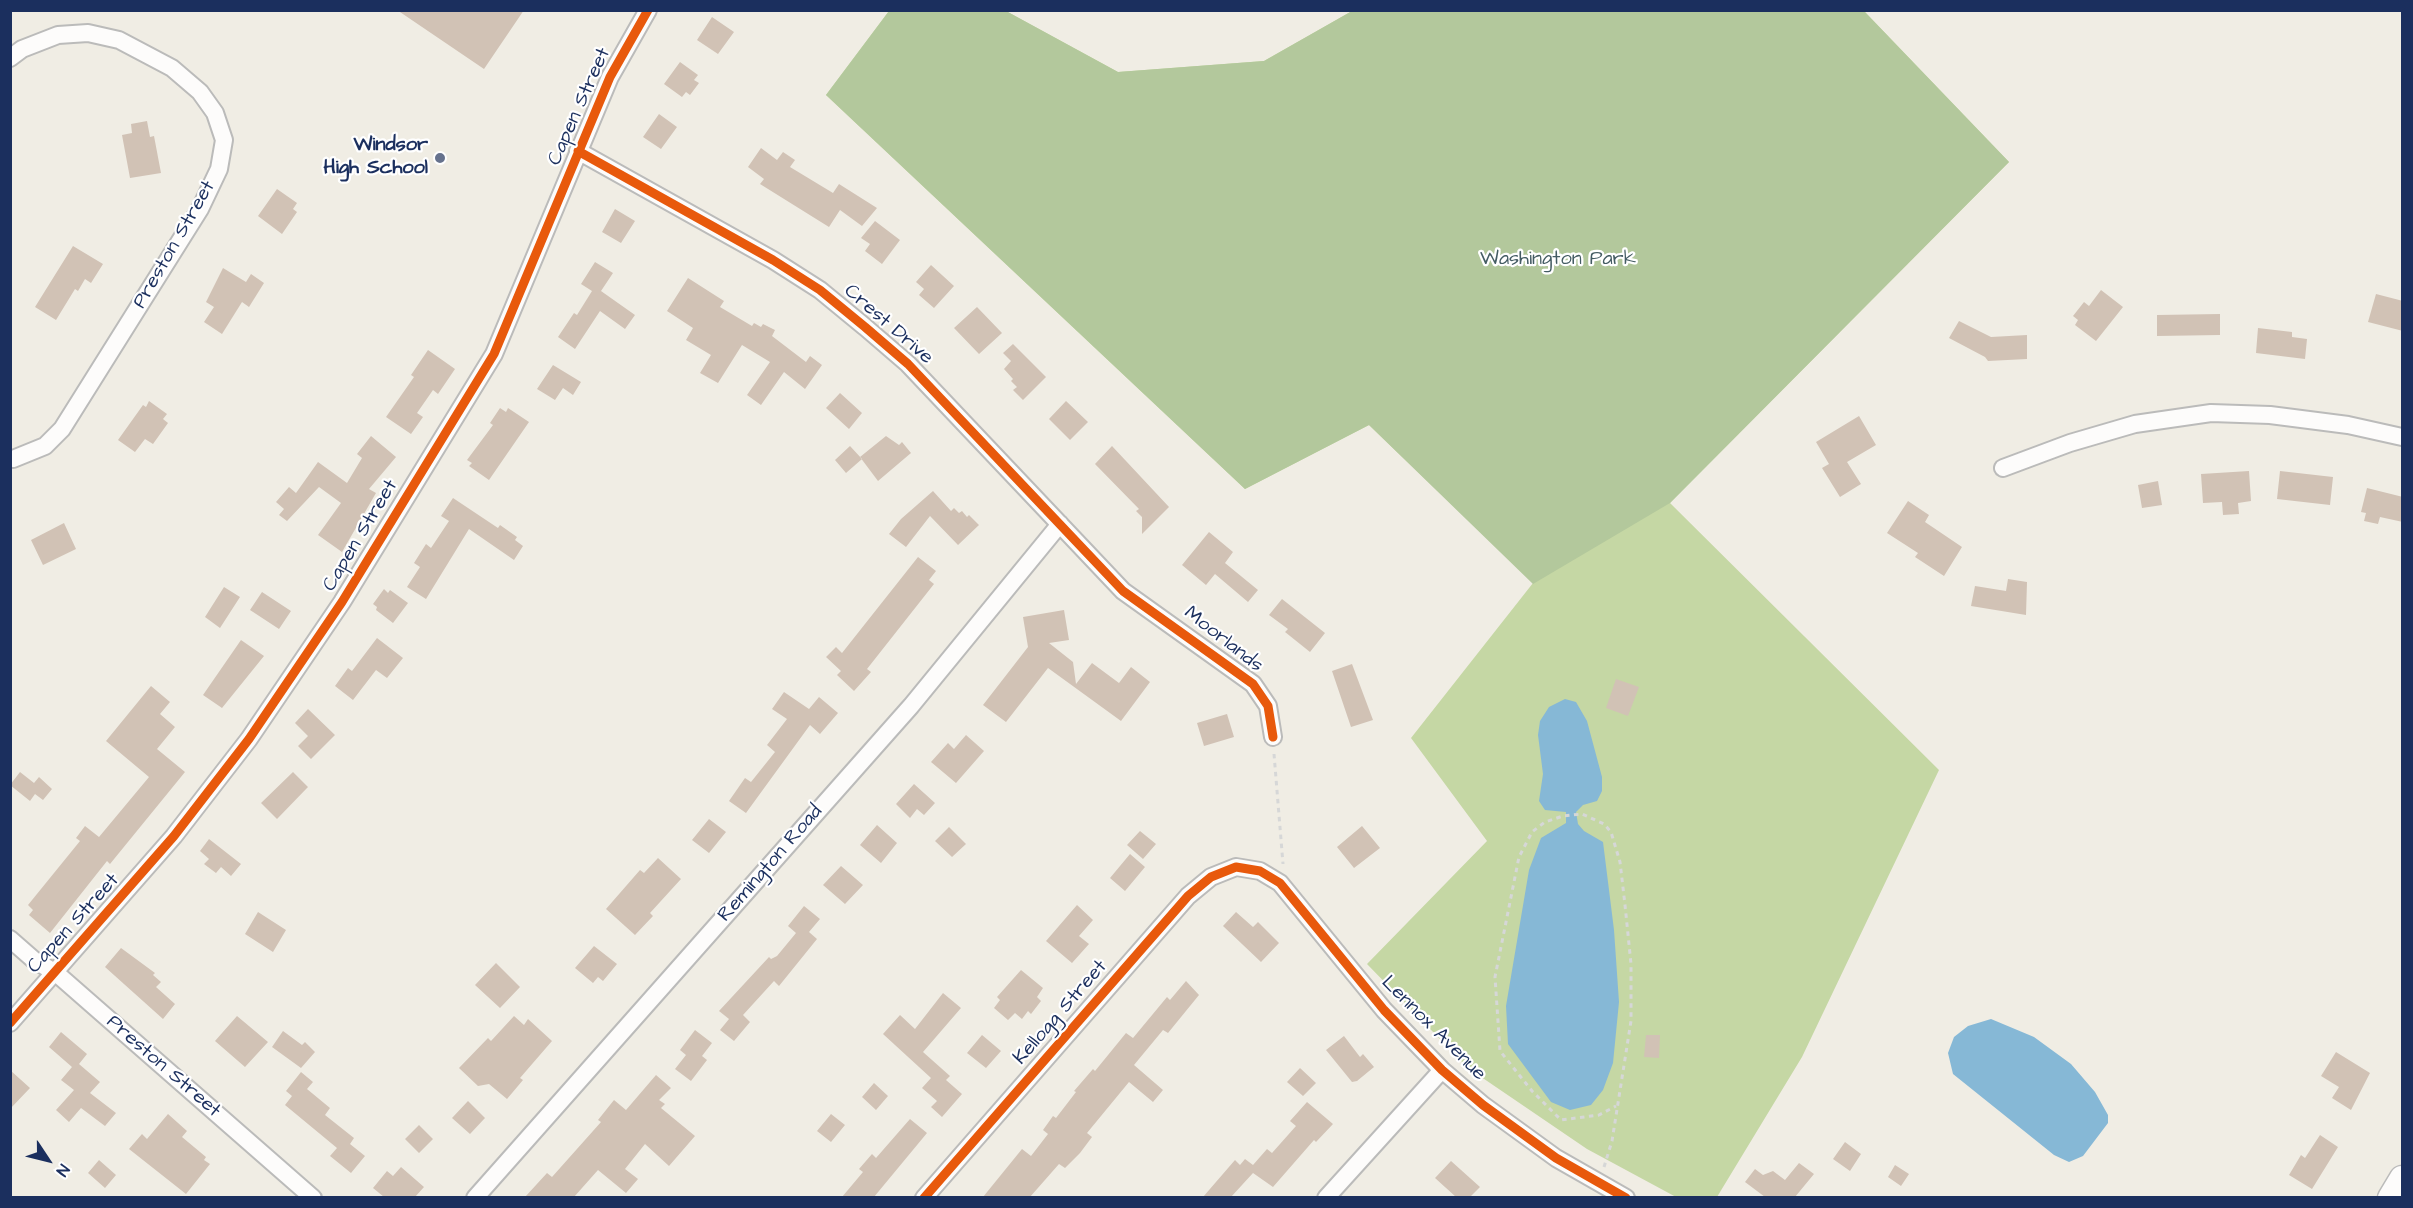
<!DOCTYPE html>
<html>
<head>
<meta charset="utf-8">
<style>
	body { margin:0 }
	#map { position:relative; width:2413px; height:1208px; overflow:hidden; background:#f0ede4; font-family:"Architects Daughter",sans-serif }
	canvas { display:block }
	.frame { position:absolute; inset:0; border:12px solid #1b2f5e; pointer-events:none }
	.north { position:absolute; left:18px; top:1130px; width:60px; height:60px; -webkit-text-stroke:4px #fff; paint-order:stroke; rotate:125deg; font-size:16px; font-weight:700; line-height:24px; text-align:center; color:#1b2f5e }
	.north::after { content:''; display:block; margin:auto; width:21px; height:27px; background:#1b2f5e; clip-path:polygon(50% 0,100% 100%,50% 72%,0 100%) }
</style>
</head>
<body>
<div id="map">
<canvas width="2413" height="1208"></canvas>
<div class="frame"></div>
<div class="north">N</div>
</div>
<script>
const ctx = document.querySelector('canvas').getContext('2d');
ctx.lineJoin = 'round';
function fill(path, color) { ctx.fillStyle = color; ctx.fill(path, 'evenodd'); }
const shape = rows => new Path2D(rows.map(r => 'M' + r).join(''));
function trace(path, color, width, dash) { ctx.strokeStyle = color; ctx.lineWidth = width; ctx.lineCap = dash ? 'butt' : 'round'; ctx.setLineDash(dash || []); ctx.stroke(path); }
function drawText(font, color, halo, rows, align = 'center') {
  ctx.font = font + ' "Architects Daughter",sans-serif'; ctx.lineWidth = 4.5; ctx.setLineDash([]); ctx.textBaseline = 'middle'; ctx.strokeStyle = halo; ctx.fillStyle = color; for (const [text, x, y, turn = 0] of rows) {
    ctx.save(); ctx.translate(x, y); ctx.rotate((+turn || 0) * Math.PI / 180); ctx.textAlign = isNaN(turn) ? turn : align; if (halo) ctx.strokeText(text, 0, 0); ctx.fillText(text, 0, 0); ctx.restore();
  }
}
fill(shape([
	[889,11,1006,11,1118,72,1264,61,1352,11,1864,11,2009,162,1670,503,1939,770,1802,1057,1717,1197,1676,1197,1587,1149,1468,1068,1367,964,1487,841,1411,738,1533,583,1369,425,1245,489,826,95]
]), '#c5d7a4');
fill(shape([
	[889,11,1006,11,1118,72,1264,61,1352,11,1864,11,2009,162,1670,503,1533,584,1369,425,1245,489,826,95]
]), '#b3c89c');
fill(shape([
	[1565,699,1576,702,1587,721,1602,777,1602,791,1597,801,1583,805,1576,812,1578,824,1584,831,1603,842,1614,930,1619,1002,1613,1063,1603,1090,1591,1105,1570,1110,1551,1102,1508,1044,1506,1006,1529,870,1541,838,1566,823,1566,812,1545,810,1539,801,1543,774,1538,735,1540,721,1549,707],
	[1991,1019,2034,1037,2071,1064,2095,1092,2108,1115,2108,1123,2083,1156,2069,1162,2054,1155,1953,1074,1948,1053,1954,1037,1968,1026]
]), '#86b8d6');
fill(shape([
	[397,10,524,10,484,69],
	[712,17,734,32,718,54,697,40],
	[680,62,698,75,694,80,699,83,690,95,686,92,682,97,664,84],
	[659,114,677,127,661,149,643,137],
	[147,121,150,137,154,136,161,173,130,178,122,135,132,133,131,124],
	[761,148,777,160,783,152,795,160,790,167,833,193,839,184,877,208,862,226,840,210,829,227,760,184,764,179,748,167],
	[277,189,297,203,293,209,297,212,282,234,258,216],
	[615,209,635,221,621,243,602,232],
	[875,221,900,240,882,264,865,251,870,244,861,238],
	[73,246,103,264,91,283,85,279,78,291,75,289,56,320,35,307],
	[595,262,613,273,601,291,635,315,625,329,600,311,575,349,558,337,574,313,577,315,592,291,581,284],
	[931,265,954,286,934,308,919,295,924,289,916,282],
	[223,268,246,282,251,274,264,283,249,307,242,302,222,334,204,322,214,307,206,302],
	[688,278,724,301,720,307,752,326,754,323,761,327,763,324,775,330,772,336,806,362,810,356,822,365,805,389,784,372,761,405,747,395,770,362,742,345,718,383,700,373,711,355,686,340,693,328,667,311],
	[2101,290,2123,307,2096,341,2075,325,2078,320,2073,316,2084,302,2089,306],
	[2376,294,2403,301,2403,331,2368,322],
	[977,307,1002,333,979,354,954,328],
	[2220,314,2220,335,2157,336,2157,315],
	[1959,321,1991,337,2027,335,2027,359,1988,361,1985,357,1949,338],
	[2258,328,2292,332,2292,337,2307,339,2305,359,2256,353],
	[1013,344,1046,377,1023,400,1013,390,1017,387,1011,381,1013,379,1004,369,1011,361,1003,353],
	[428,350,455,369,438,394,433,390,417,413,423,417,411,434,386,417,414,377,411,375],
	[553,365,581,382,573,395,563,388,555,400,537,389],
	[840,393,862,413,849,429,826,408],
	[149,401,167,414,163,419,168,423,153,444,145,439,135,452,118,440,143,405,146,407],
	[1066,401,1088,422,1070,440,1049,419],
	[500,408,506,412,508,408,529,422,489,480,469,466,472,463,467,460,493,425,490,423],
	[1859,416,1876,445,1847,462,1861,484,1840,497,1822,468,1829,464,1816,442],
	[371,436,396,457,369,489,376,493,342,552,318,535,341,503,319,487,287,521,279,515,284,509,276,502,289,487,296,493,318,462,347,483,362,458,357,454],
	[886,436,899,445,902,442,911,453,878,481,860,457],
	[850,446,862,459,846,473,835,460],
	[1112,446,1169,507,1142,534,1142,517,1136,511,1139,509,1095,464],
	[2249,471,2251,501,2238,503,2239,514,2223,515,2222,502,2203,503,2201,474],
	[2280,471,2333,477,2330,505,2277,499],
	[2158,481,2162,505,2142,508,2138,485],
	[2367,488,2403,497,2403,522,2380,517,2378,524,2364,521,2366,513,2361,512],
	[933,491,951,511,954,508,959,513,962,511,967,517,969,515,979,525,958,545,930,516,906,547,889,534,901,519],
	[453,498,498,528,500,525,517,537,515,540,523,546,514,560,469,529,426,599,407,587,420,567,414,563,426,544,431,548,449,521,441,516],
	[1908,501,1929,515,1925,522,1962,547,1944,576,1915,557,1918,553,1887,533],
	[64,523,76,549,43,565,31,540],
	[1209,532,1233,552,1225,563,1258,590,1248,602,1215,574,1206,585,1182,565],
	[918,557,936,571,929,580,934,584,867,669,871,672,854,691,837,675,841,671,826,657,836,647,842,653],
	[2008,579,2027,582,2026,615,1971,606,1975,586,2006,591],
	[224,587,240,597,220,628,205,617],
	[384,589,388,593,390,590,408,603,393,623,376,610,377,607,373,604],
	[262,592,291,611,279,629,250,610],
	[1282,599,1325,633,1310,652,1285,632,1288,629,1269,615],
	[1064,610,1069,640,1049,643,1073,662,1076,684,1092,663,1119,683,1131,667,1150,682,1121,721,1048,668,1006,722,983,705,1028,647,1023,617],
	[377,638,403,658,387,678,376,670,353,700,335,686,348,668,352,671],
	[241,640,264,656,222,708,203,695],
	[1352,664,1373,720,1351,727,1332,671],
	[1616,679,1639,687,1628,716,1606,708],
	[151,686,170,702,160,714,175,727,157,749,185,772,110,864,107,861,50,933,29,915,33,910,28,905,80,841,76,838,85,826,99,837,149,777,106,741],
	[784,692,809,709,819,697,838,713,820,734,810,725,746,813,729,801,745,778,751,782,775,752,767,745,787,719,772,709],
	[308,709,335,735,311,759,298,746,308,736,295,723],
	[1227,714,1234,737,1204,746,1197,723],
	[966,735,984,751,956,783,931,762,948,743,954,749],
	[20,772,34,783,39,777,52,789,43,800,35,794,30,801,10,785],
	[293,772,308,787,277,819,261,803],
	[914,784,935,803,924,815,917,809,910,818,896,804],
	[709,819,726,832,709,853,692,840],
	[877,825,897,843,881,863,860,845],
	[1362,826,1380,848,1354,868,1337,847],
	[949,827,966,844,952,857,935,841],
	[1140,831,1156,844,1143,859,1127,845],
	[209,839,241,864,231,876,221,867,216,873,204,864,209,859,200,851],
	[1130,854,1145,867,1125,891,1110,878],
	[658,858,681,879,650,913,653,916,635,935,606,909,640,870,644,873],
	[841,866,863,885,845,904,823,885],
	[1077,905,1093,920,1079,936,1089,944,1072,963,1046,941],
	[804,906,820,919,809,932,817,939,779,986,774,981,743,1015,750,1022,734,1041,720,1030,729,1019,719,1011,769,957,771,959,777,956,796,933,788,926],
	[258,912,286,930,273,952,245,934],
	[1236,912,1253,927,1258,922,1279,943,1261,962,1223,926],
	[594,946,617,964,603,981,598,977,593,983,575,968],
	[121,948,155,973,153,975,161,982,156,987,175,1004,163,1019,105,967],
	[496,963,520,987,500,1008,475,985],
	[1021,970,1043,988,1037,997,1041,1001,1031,1014,1028,1011,1022,1019,1015,1013,1008,1020,994,1008,1000,1000,997,997],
	[1186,981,1199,995,1168,1033,1163,1030,1134,1065,1163,1090,1153,1102,1129,1082,1087,1133,1092,1137,1080,1153,1065,1168,1059,1164,1030,1197,983,1197,1022,1149,1031,1156,1048,1134,1043,1130,1053,1116,1056,1118,1076,1092,1074,1091,1093,1069,1095,1071,1126,1033,1133,1038,1167,997,1170,1000],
	[943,993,961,1008,923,1052,950,1076,946,1080,962,1094,942,1117,931,1107,937,1101,922,1088,931,1078,883,1034,900,1015,915,1029],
	[237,1016,268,1042,245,1067,215,1041],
	[514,1016,524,1025,528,1019,552,1041,520,1078,523,1080,507,1099,489,1084,478,1086,459,1068,488,1038,491,1041],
	[695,1030,712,1043,702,1056,707,1060,691,1081,675,1069,686,1055,680,1050],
	[283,1031,302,1045,305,1042,315,1052,301,1068,272,1047],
	[61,1032,87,1054,79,1064,100,1082,90,1093,116,1113,105,1126,81,1108,69,1122,56,1110,74,1090,61,1080,72,1067,49,1047],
	[982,1035,1001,1051,986,1068,967,1053],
	[1646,1035,1660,1035,1659,1058,1644,1057],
	[1344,1036,1360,1057,1363,1054,1374,1067,1357,1081,1352,1082,1326,1050],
	[2336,1052,2370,1073,2351,1110,2332,1098,2339,1087,2321,1076],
	[1300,1068,1316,1083,1303,1096,1287,1082],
	[10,1070,30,1088,10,1109],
	[301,1072,313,1082,307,1089,330,1108,325,1115,354,1138,350,1144,365,1156,351,1173,330,1156,337,1148,285,1105,292,1096,286,1091],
	[656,1075,671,1088,659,1100,665,1104,661,1108,695,1136,669,1166,645,1144,625,1169,638,1179,626,1193,598,1170,574,1197,525,1197,547,1173,552,1177,601,1122,598,1120,614,1100,626,1110],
	[874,1083,888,1096,876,1110,862,1097],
	[468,1101,485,1118,470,1134,452,1118],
	[1307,1102,1333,1124,1316,1142,1314,1140,1273,1187,1253,1173,1231,1197,1203,1197,1235,1160,1240,1165,1245,1159,1253,1165,1267,1149,1272,1153,1296,1126,1290,1121],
	[168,1114,187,1131,182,1137,206,1157,204,1160,210,1164,186,1194,129,1149,142,1134,147,1139],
	[831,1114,845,1125,831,1142,817,1131],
	[910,1119,927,1133,874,1197,842,1197,863,1172,859,1169,872,1154,876,1158],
	[419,1125,433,1139,419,1153,405,1139],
	[2320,1135,2338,1147,2312,1189,2289,1175,2301,1155,2305,1158],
	[1845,1142,1861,1154,1850,1171,1833,1159],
	[99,1160,116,1175,105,1188,88,1173],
	[1451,1161,1480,1187,1470,1197,1456,1197,1435,1178],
	[1799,1163,1814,1174,1795,1197,1765,1197,1745,1182,1755,1169,1763,1175,1773,1171,1785,1180],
	[1895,1165,1909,1174,1901,1186,1888,1177],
	[401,1167,424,1187,415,1197,384,1197,373,1188,387,1171,393,1176]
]), '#d1c2b5');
const minor = shape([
	[10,58,22,49,58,35,88,33,119,40,172,68,200,92,215,113,224,140,219,169,200,209,62,429,45,446,13,459],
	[578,151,773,260,820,290,865,327,908,364,1123,591,1253,684,1268,706,1273,737],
	[2003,468,2070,443,2135,424,2211,413,2270,415,2348,425,2402,437],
	[10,939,34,960,56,973,313,1198],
	[10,1023,174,836,249,739,342,602,494,354,610,77,648,10],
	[475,1198,911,706,1060,524],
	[924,1198,1188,896,1211,877,1236,867,1260,871,1280,883,1384,1010,1442,1070,1483,1105,1556,1158,1626,1198],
	[1326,1198,1442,1070]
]);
const secondary = shape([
	[2390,1198,2402,1178]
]);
trace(minor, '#bbbbba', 20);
trace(secondary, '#bbbbba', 27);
trace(shape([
	[1274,754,1283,864],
	[1604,1167,1612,1141,1631,1021,1631,964,1625,905,1620,862,1611,832,1604,824,1582,814,1563,816,1545,822,1532,832,1519,857,1495,977,1500,1051,1532,1091,1561,1120,1599,1115,1616,1106]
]), '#d6d7d7', 3, [4.5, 4.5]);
trace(minor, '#fdfcfb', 16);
trace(secondary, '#fdfcfb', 24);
trace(shape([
	[578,151,773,260,820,290,865,327,908,364,1123,591,1253,684,1268,706,1273,737],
	[10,1023,174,836,249,739,342,602,494,354,610,77,648,10],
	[924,1198,1188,896,1211,877,1236,867,1260,871,1280,883,1384,1010,1442,1070,1483,1105,1556,1158,1626,1198]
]), '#e8590c', 9);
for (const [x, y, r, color] of [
	[440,158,6,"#66728d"]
]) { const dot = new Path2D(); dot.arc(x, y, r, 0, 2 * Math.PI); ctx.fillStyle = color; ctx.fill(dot); trace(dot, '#fff', 2); }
drawText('20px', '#1b2f5e', '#fff', [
	["Capen Street",580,107,-66],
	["Preston Street",175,245,-60],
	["Crest Drive",888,325,41],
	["Capen Street",361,536,-59],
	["Moorlands",1223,640,38],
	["Remington Road",771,864,-49],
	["Capen Street",74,924,-48],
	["Kellogg Street",1061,1013,-49],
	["Lennox Avenue",1433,1029,45],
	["Preston Street",163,1067,41]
]);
drawText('bold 20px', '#1b2f5e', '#fff', [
	["Windsor",428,146],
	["High School",428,169]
], 'right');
drawText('20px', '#445c63', '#fff', [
	["Washington Park",1558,260]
]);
</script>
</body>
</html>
